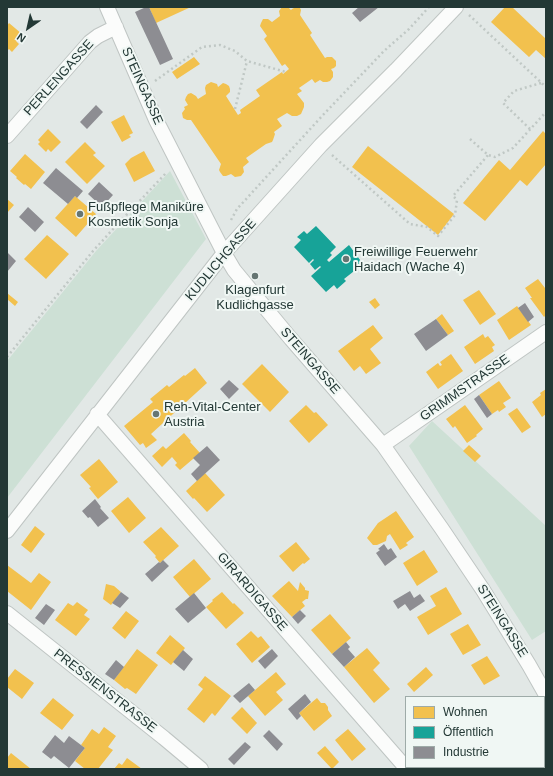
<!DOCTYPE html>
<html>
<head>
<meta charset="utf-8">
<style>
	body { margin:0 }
	#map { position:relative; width:553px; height:776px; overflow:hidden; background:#e2e8e6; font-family:Arial,sans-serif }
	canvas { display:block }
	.frame { position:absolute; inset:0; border:8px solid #233835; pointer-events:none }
	.legend { position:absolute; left:405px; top:696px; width:140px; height:72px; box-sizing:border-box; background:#f0f7f4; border:1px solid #9eaba8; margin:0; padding:5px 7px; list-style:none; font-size:12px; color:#233835 }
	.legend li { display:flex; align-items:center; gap:8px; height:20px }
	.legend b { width:20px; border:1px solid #9eaba8 }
	.north { position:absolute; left:8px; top:8px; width:40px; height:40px; -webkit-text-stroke:3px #f0f7f4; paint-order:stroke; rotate:214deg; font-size:11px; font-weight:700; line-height:16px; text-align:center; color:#233835 }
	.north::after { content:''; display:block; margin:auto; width:14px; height:18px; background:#233835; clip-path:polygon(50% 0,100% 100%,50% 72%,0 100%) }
</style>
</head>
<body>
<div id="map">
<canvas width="553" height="776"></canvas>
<div class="frame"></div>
<ul class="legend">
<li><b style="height:11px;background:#f2c14e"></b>Wohnen</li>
<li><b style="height:11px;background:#17a398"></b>Öffentlich</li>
<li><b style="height:11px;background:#8d8d92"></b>Industrie</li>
</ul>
<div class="north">N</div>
</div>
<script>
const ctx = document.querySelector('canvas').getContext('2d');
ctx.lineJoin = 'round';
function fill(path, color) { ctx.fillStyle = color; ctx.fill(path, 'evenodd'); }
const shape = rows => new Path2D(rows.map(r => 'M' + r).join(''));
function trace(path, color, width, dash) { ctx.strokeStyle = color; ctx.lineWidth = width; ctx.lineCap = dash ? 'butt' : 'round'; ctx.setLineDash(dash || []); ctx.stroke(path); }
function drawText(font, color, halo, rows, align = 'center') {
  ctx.font = font + ' Arial,sans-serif'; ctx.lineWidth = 4; ctx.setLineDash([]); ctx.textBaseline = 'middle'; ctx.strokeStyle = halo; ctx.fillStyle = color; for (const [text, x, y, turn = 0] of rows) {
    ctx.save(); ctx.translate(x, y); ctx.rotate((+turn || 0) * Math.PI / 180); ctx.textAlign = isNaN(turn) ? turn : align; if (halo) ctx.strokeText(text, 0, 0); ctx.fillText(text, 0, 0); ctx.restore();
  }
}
fill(shape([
	[170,171,206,239,7,498,7,361,96,251],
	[432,421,546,526,546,631,532,640,409,446]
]), '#cde0d5');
fill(shape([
	[149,7,191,7,156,23],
	[282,7,288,7,291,10,292,9,296,7,300,8,301,10,300,15,312,33,310,35,325,58,327,57,332,57,336,61,336,66,334,68,331,69,333,72,333,77,330,81,327,82,323,82,320,80,315,83,312,79,299,88,302,91,297,94,304,103,304,107,301,114,297,116,292,116,287,113,277,119,282,126,274,132,275,134,273,140,272,142,266,144,246,158,249,162,243,167,244,172,241,176,235,177,231,174,226,176,223,176,220,172,219,170,221,164,191,120,187,120,183,118,182,113,185,109,184,107,188,105,185,100,186,97,188,94,191,93,196,96,198,99,206,94,205,88,206,85,211,82,217,84,218,87,223,83,226,84,229,86,230,89,230,92,226,96,238,115,241,113,240,110,260,96,256,90,282,72,283,74,289,69,285,64,282,66,264,39,267,36,260,26,261,23,263,19,268,19,272,22,280,16,279,11],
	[505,7,512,7,546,39,546,59,536,50,529,57,491,22],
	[9,23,22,34,16,41,19,44,12,52,9,49,7,51,7,26],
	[194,57,200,64,177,79,172,72],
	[124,115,133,133,129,135,131,137,122,142,111,122],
	[48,129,61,142,51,152,48,149,46,152,38,144,40,142,38,140],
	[543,131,546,134,546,164,527,186,520,180,485,221,463,203,499,160,510,170],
	[85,142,96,153,93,155,105,166,87,184,65,162],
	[368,146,454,214,438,235,352,167],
	[144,151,155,171,134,182,125,164,131,158],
	[25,154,45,172,31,189,25,184,24,185,16,178,17,177,10,171],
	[75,196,96,214,76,237,55,218],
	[7,199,14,205,7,213],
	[47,235,69,254,46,279,24,259],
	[538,279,545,288,546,288,546,315,544,317,530,298,532,298,525,288],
	[479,290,496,314,480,325,463,300],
	[7,293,18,302,15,306,7,299],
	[375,298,380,305,375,309,369,302],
	[517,306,531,325,509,340,497,320],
	[442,314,454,331,448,335,436,319],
	[373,325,383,338,370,349,381,363,366,374,360,366,354,371,338,351],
	[483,334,485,338,488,336,495,345,492,347,494,351,475,364,464,347],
	[451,354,463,371,438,389,426,372,438,363,440,366,442,365,440,362],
	[262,364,289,392,270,412,242,384],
	[195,368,207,383,151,434,157,440,146,448,143,443,140,445,124,426,153,402,150,399,167,385,169,387,184,375,185,376],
	[499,381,511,398,503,403,506,407,499,412,498,410,492,414,479,395],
	[546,389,546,414,542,417,532,402,541,395,540,393],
	[306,405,314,413,316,412,328,425,309,443,289,421],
	[465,405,483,429,476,435,477,436,467,443,455,426,453,428,446,419],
	[517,408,531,427,522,433,508,414],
	[184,433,191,441,190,442,200,453,180,470,175,465,177,463,172,457,162,467,152,456,163,446,166,449],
	[469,445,481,456,475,462,463,451],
	[99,459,118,482,98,499,89,488,91,487,80,475],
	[205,473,225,495,207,512,194,498,193,499,186,491],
	[128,497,146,518,129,533,111,511],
	[396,511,414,537,406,543,408,545,400,550,390,534,387,536,386,541,377,545,373,545,367,538,378,523],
	[35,526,45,534,31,553,21,545],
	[161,527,179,546,160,563,155,557,156,556,143,542],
	[296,542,310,559,304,564,303,563,293,572,279,556],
	[424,550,438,572,417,586,403,563],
	[194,559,211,579,190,597,173,577],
	[7,565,31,583,39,573,51,582,31,610,7,591],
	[289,581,298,591,300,582,305,588,305,590,309,591,308,599,306,599,302,602,305,606,292,617,272,596],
	[106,584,114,586,121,592,111,605,103,599],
	[446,587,462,614,428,635,417,617,436,606,430,596],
	[222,592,233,604,234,603,244,613,226,629,206,607,213,601,212,600],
	[77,602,88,610,84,615,90,619,76,636,55,620,68,603,73,606],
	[126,611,139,621,125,639,112,628],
	[330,614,351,638,332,654,311,630],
	[468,624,481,645,463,655,450,634],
	[251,631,258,638,261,636,270,647,252,663,236,644],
	[170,635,185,648,171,665,156,653],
	[367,648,380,663,373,670,390,689,374,703,344,667],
	[137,649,158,665,136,694,127,688,125,689,114,680],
	[487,656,500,676,484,685,471,665],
	[426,667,433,675,414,692,407,684],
	[15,669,34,683,22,699,7,687,7,679],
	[276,672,286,684,276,692,283,700,265,716,248,696],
	[205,676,231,696,215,716,212,713,204,723,187,709,203,689,198,685],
	[53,698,74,715,62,730,40,713],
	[317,698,321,703,325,703,328,707,328,710,332,716,314,731,299,713],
	[242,707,257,723,247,734,231,718],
	[104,727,116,736,108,747,113,750,98,769,85,769,75,761,85,748,81,745,92,729,99,734],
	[348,729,366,749,352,761,335,740],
	[325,746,339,762,332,769,317,753],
	[11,753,31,769,7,769,7,758],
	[127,758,142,769,114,769,119,763,122,765]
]), '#f2c14e');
fill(shape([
	[316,226,336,247,330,253,332,255,327,260,329,262,349,245,363,264,344,279,346,281,337,289,334,285,326,292,311,276,321,267,320,266,315,270,310,264,314,260,313,259,309,263,294,247,301,240,297,237,304,231,307,234]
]), '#17a398');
fill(shape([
	[146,7,149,7,173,59,160,65,135,12],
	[359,7,379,7,360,22,352,13],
	[96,105,103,112,87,129,80,122],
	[56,168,83,191,77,198,75,196,68,204,43,183],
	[99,182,113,195,102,207,88,194],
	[28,207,44,222,35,232,19,217],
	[7,252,16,261,7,272],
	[525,303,534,317,528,322,518,308],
	[436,319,448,335,426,351,414,334],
	[229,380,239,389,229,399,220,389],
	[479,395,492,414,487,418,474,399],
	[207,446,220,460,197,481,191,474,200,465,193,458],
	[95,499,101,507,100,508,109,518,98,527,90,517,88,518,82,511],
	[384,544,388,550,391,548,397,557,385,566,376,553,380,550,378,549],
	[163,560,169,566,152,582,145,574,159,562,160,563],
	[410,591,414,598,420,594,425,601,410,611,405,604,398,609,393,601],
	[121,592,129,598,120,608,112,603],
	[194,593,206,608,188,623,175,609],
	[46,604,55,610,44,625,35,618],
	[300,610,306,616,298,624,292,617],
	[346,642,350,647,348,649,355,657,344,667,332,654],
	[272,649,278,656,265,669,258,661],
	[183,650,193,659,184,671,173,662],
	[116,660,124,667,114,680,105,674],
	[249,683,255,690,240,703,233,696],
	[305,694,311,702,299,713,301,716,297,720,288,709],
	[269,730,283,744,277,751,263,736],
	[55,735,64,743,69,736,85,748,69,768,54,756,51,759,42,752],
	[245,742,251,747,234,765,228,759],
	[451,767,481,767,483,769,453,769]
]), '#8d8d92');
const street = shape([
	[107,7,156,120,224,253,234,270,291,339,383,445,442,529,483,590,529,665,546,695],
	[7,136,90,42,98,36,116,27],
	[97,414,407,769],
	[383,445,546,332],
	[7,531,224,253,321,145,396,70,456,7],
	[7,613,164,738,201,769],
	[544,755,546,753],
	[530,769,532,767]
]);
trace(street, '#bfc5c3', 16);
trace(shape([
	[469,15,546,87],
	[155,81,202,47,220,45,235,51,247,61,286,72],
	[235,109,247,61],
	[530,129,503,103,514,91,541,83],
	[470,139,488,155,495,157,513,148,546,112],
	[332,155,410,224,427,227,438,236,455,215,457,200,453,196,488,155],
	[231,220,237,209,323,115,384,51,409,29,429,7],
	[7,357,93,251,115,227,167,172]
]), '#c0c8c5', 2.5, [2, 3]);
trace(street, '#fbfcfb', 14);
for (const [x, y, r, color] of [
	[80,214,4,"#667673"],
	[346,259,4,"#667673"],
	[255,276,4,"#667673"],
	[156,414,4,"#667673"]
]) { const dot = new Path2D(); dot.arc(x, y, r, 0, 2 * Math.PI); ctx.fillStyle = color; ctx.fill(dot); trace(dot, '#f0f7f4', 1.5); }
drawText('13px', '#233835', '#f0f7f4', [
	["PERLENGASSE",59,78,-48],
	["STEINGASSE",142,86,66],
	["KUDLICHGASSE",221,260,-50],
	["STEINGASSE",310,361,49],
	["GRIMMSTRASSE",465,388,-35],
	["GIRARDIGASSE",252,592,49],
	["STEINGASSE",502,621,58],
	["PRESSIENSTRASSE",105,691,38]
]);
drawText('13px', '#233835', '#f0f7f4', [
	["Fußpflege Maniküre",88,207],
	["Kosmetik Sonja",88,222],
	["Freiwillige Feuerwehr",354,252],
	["Haidach (Wache 4)",354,267],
	["Klagenfurt",255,290,"center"],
	["Kudlichgasse",255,305,"center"],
	["Reh-Vital-Center",164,407],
	["Austria",164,422]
], 'left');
</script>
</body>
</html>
